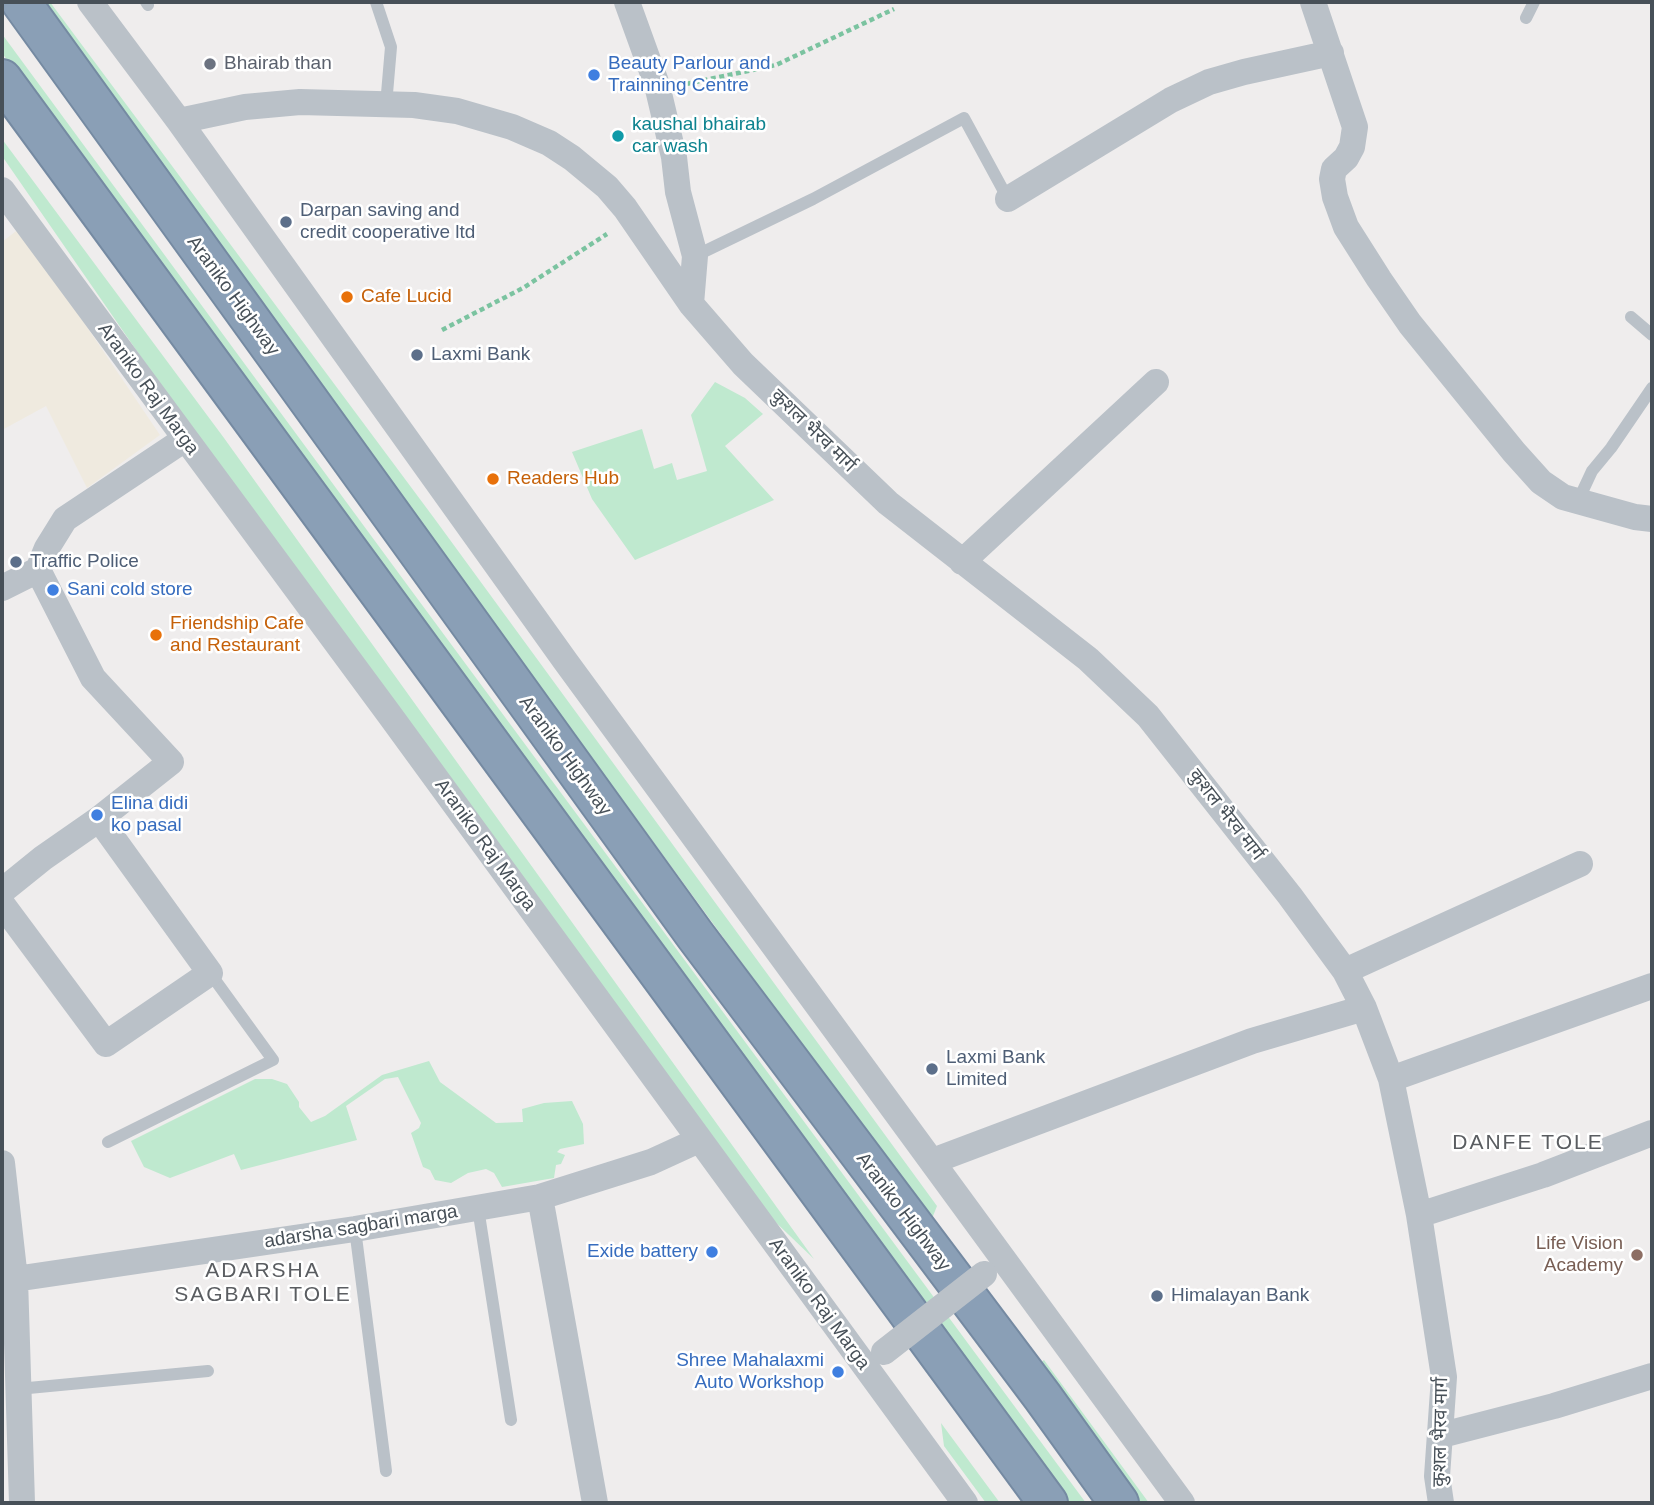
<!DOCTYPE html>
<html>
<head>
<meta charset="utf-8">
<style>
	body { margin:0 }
	#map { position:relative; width:1654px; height:1505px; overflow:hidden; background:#efeded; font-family:Helvetica,sans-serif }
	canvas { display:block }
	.frame { position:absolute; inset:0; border:4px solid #475058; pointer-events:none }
</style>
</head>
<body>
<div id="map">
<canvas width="1654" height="1505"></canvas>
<div class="frame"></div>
</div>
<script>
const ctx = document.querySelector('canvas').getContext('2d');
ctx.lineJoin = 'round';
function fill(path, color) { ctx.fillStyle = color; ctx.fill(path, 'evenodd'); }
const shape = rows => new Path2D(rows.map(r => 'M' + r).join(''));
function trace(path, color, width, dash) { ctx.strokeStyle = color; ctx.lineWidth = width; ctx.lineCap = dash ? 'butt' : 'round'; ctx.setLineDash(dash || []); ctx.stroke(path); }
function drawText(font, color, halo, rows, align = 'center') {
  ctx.font = font + ' Helvetica,"Noto Sans Devanagari",sans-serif'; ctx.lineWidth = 5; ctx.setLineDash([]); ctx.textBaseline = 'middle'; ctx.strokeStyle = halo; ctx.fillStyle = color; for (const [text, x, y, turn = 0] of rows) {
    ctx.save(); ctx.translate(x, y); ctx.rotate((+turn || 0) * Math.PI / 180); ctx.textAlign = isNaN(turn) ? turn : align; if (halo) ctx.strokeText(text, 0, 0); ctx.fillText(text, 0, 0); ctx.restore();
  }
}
fill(shape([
	[38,2,50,2,434,518,937,1206,931,1221],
	[2,34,411,590,1086,1503,1066,1503,2,53],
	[2,139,224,438,814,1259,765,1212,206,451,2,156],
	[715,382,745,398,763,414,725,446,774,500,635,560,592,499,572,452,642,429,654,469,672,463,677,480,707,471,691,415],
	[429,1061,440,1082,496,1123,523,1122,522,1109,544,1103,572,1101,583,1124,584,1144,560,1149,557,1152,565,1155,561,1164,556,1165,554,1178,502,1187,494,1173,486,1169,468,1173,451,1183,435,1180,430,1170,423,1167,411,1133,419,1128,421,1123,398,1077,385,1079,346,1106,357,1140,241,1170,234,1154,170,1178,144,1167,131,1141,255,1079,272,1079,287,1084,299,1102,299,1107,311,1122,325,1116,382,1075],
	[1044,1360,1149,1503,1136,1503,1036,1366],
	[941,1423,1000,1503,986,1503,944,1446]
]), '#bfe9cf');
fill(shape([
	[20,228,160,435,87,488,46,406,2,430,2,242]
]), '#efeadf');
const highway = shape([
	[21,2,695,935,1042,1396,1119,1503],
	[2,79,1048,1503]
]);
trace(highway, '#758aa2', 42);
trace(shape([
	[686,84,776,65,894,9],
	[442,330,523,288,607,234]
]), '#7bc3a0', 4.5, [5, 3.5]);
trace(shape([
	[146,2,148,5],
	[376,2,391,47,386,105],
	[1526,18,1534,2],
	[695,256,813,199,964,118,1008,199],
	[1631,317,1652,335],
	[1578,501,1592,471,1611,448,1652,388],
	[108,1142,273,1060,210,973],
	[478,1208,511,1420],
	[355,1229,386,1471],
	[18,1389,208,1371]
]), '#bac1c8', 12);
trace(shape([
	[90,2,179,121,566,662,1182,1503],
	[627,2,657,85,674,157,678,192,695,256,691,304],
	[1313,2,1355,127,1352,147,1346,158,1334,169,1332,179,1335,197,1346,227,1379,279,1410,324,1514,452,1541,482,1563,497,1635,517,1652,519],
	[179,121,245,107,300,102,414,105,457,111,512,127,549,143,572,158,607,187,625,208,691,304,743,364,888,503,1088,659,1148,716,1290,896,1345,971,1364,1008,1391,1079,1419,1215,1444,1377,1437,1476,1441,1503],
	[2,190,389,714,965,1503],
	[1008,199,1171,100,1209,82,1244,72,1331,53],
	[962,562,1156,382],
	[2,588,38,570,47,548,65,519,185,439],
	[2,891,43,858,99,819,171,762,93,678,38,570],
	[2,904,106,1044,210,973,99,819],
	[1345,971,1580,864],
	[1391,1079,1652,986],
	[933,1161,1252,1041,1364,1008],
	[2,1163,15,1279,22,1503],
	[1419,1215,1543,1175,1652,1133],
	[15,1279,355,1229,540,1197],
	[1442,1435,1554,1406,1652,1376],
	[595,1503,540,1197,651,1162,699,1140]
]), '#bac1c8', 26);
trace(highway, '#8a9fb6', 38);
trace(shape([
	[884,1352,984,1274]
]), '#bac1c8', 26);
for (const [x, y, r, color] of [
	[210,64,7,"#6b7280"],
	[594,75,7,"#3f7fe0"],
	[618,136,7,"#0f9aa8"],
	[286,222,7,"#5c6f8a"],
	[347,297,7,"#e8710a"],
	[417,355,7,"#5c6f8a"],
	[493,479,7,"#e8710a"],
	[16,562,7,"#5c6f8a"],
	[53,590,7,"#3f7fe0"],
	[156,635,7,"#e8710a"],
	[97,815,7,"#3f7fe0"],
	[932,1069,7,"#5c6f8a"],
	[712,1252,7,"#3f7fe0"],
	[1637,1255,7,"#8d6e63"],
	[1157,1296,7,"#5c6f8a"],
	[838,1372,7,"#3f7fe0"]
]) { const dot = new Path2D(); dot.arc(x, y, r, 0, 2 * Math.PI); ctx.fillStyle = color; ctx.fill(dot); trace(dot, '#fff', 2.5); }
drawText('19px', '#5b616d', '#fff', [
	["Bhairab than",224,64]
], 'left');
drawText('19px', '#366cbe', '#fff', [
	["Beauty Parlour and",608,64],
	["Trainning Centre",608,86],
	["Sani cold store",67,590],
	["Elina didi",111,804],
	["ko pasal",111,826],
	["Exide battery",698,1252,"right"],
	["Shree Mahalaxmi",824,1361,"right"],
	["Auto Workshop",824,1383,"right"]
], 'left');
drawText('19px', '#0d838f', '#fff', [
	["kaushal bhairab",632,125],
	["car wash",632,147]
], 'left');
drawText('19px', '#4e5e75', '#fff', [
	["Darpan saving and",300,211],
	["credit cooperative ltd",300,233],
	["Laxmi Bank",431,355],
	["Traffic Police",30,562],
	["Laxmi Bank",946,1058],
	["Limited",946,1080],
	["Himalayan Bank",1171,1296]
], 'left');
drawText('19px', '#475058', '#fff', [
	["Araniko Highway",233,296,54],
	["Araniko Raj Marga",148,389,54],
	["कुशल‌ भैरव मार्ग",813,431,44],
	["Araniko Highway",565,756,54],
	["कुशल‌ भैरव मार्ग",1226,815,52],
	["Araniko Raj Marga",485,845,54],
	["Araniko Highway",903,1212,53],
	["adarsha sagbari marga",361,1227,-9],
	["Araniko Raj Marga",819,1304,54],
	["कुशल‌ भैरव मार्ग",1441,1432,-89]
]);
drawText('19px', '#c56008', '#fff', [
	["Cafe Lucid",361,297],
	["Readers Hub",507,479],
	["Friendship Cafe",170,624],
	["and Restaurant",170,646]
], 'left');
drawText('19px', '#785e54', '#fff', [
	["Life Vision",1623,1244],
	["Academy",1623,1266]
], 'right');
ctx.letterSpacing = '2px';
drawText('21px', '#5a5d61', '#fff', [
	["DANFE TOLE",1528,1143],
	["ADARSHA",263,1271],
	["SAGBARI TOLE",263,1295]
]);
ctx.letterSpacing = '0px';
</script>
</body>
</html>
